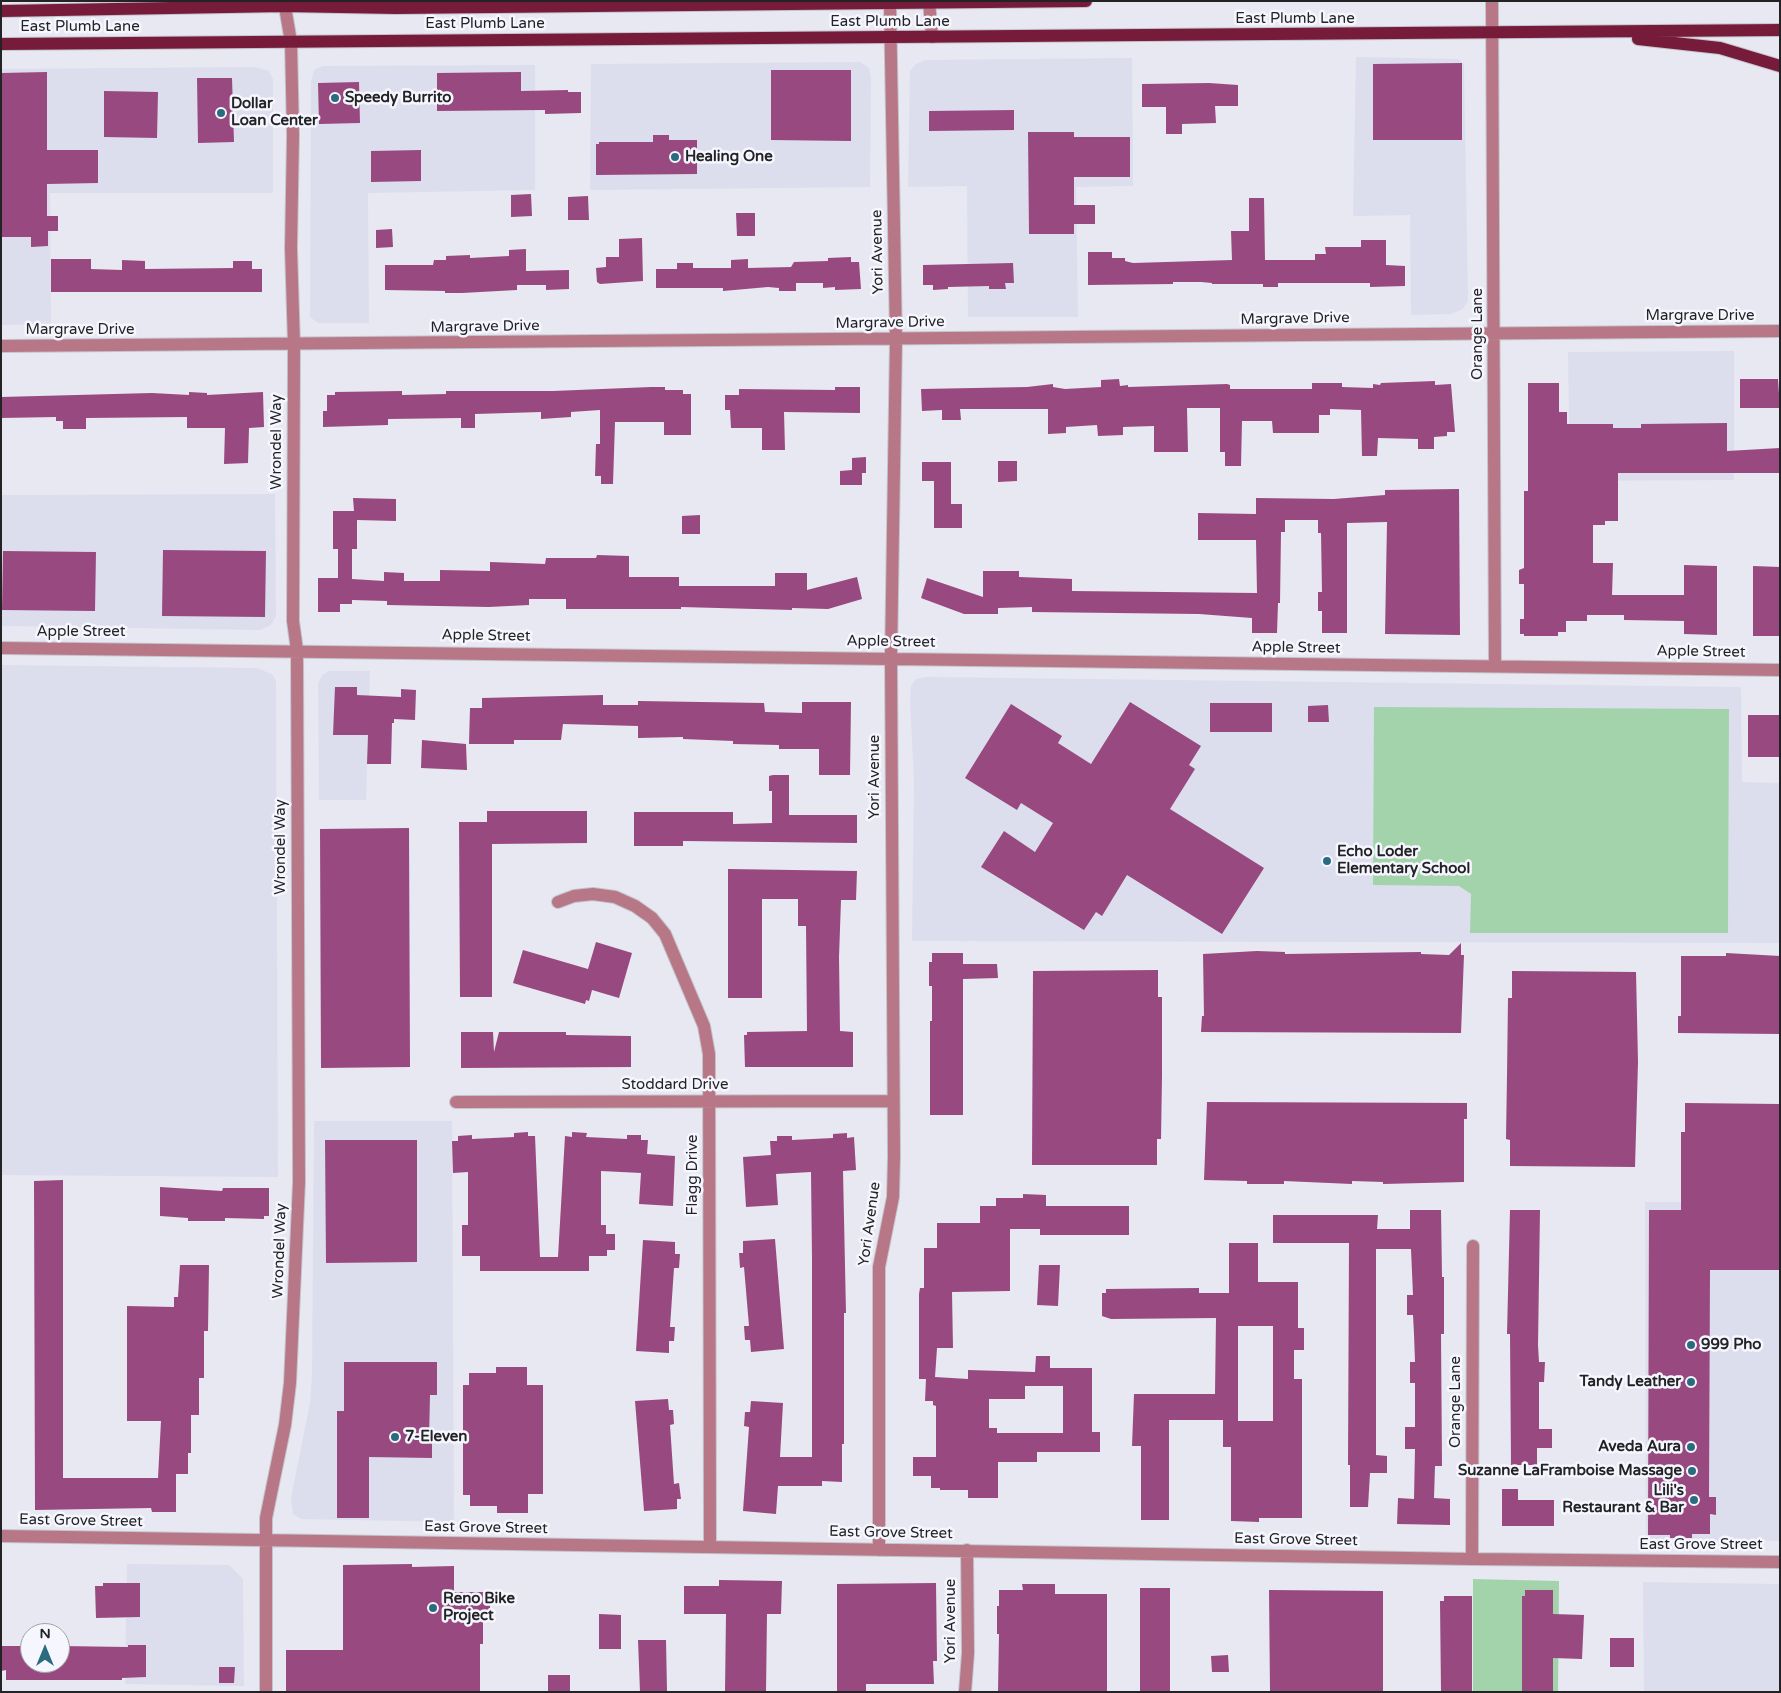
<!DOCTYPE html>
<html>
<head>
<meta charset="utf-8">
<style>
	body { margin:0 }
	#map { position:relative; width:1781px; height:1693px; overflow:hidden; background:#e7e8f1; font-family:"Varela Round",sans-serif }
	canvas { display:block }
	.frame { position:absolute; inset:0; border:2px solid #232326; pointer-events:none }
	.north { position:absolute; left:20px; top:1623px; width:50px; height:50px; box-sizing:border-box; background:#f5f6fe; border:1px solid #a1a2a8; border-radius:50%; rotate:0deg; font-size:14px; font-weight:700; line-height:20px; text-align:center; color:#232326 }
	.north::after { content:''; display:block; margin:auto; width:18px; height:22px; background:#2b6b7f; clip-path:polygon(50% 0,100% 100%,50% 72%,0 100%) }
</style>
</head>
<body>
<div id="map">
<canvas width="1781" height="1693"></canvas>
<div class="frame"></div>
<div class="north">N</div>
</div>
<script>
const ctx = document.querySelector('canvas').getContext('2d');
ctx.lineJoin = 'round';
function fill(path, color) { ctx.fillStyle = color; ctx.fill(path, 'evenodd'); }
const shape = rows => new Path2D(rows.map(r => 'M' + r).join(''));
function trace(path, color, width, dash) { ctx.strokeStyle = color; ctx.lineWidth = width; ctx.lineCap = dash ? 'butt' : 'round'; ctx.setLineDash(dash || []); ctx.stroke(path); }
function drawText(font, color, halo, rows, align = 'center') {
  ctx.font = font + ' "Varela Round",sans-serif'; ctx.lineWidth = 5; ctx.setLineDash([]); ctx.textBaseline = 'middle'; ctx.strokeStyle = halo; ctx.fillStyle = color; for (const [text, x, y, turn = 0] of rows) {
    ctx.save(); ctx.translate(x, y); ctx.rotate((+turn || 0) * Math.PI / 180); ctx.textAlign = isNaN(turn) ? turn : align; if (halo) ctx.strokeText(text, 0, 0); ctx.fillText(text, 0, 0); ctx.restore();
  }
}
fill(shape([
	[1356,57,1458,59,1464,64,1468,301,1463,309,1451,314,1411,315,1410,215,1353,216],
	[1132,58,1133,186,1076,187,1078,317,968,317,967,186,908,187,910,71,916,64,925,60],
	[860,62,869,68,871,79,870,187,590,190,591,64],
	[535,65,535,190,368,193,369,323,318,323,310,317,311,82,314,70,323,66],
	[254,67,269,71,273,79,273,193,50,193,51,324,1,325,1,69],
	[1734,351,1734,480,1570,481,1568,352],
	[275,494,276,616,271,625,260,630,1,626,1,495],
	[1,665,258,668,273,675,276,681,278,1177,1,1175],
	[329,671,370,671,366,800,319,800,318,684,322,675],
	[926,677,1741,687,1742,782,1780,783,1780,943,912,941,914,781,910,700,911,686,916,679],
	[314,1121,452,1121,454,1522,301,1519,293,1514,291,1498,310,1403,312,1375],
	[1645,1202,1780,1203,1780,1541,1646,1539],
	[127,1564,229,1565,243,1579,244,1686,125,1684],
	[1643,1582,1780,1584,1780,1692,1644,1692]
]), '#dcdeee');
fill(shape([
	[1374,707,1729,709,1728,933,1470,933,1471,894,1459,886,1373,885],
	[1473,1579,1559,1581,1558,1692,1473,1692]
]), '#a3d3ab');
fill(shape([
	[1462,63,1462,140,1373,140,1373,64],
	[771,70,851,70,851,141,771,140],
	[47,72,47,150,98,150,98,183,47,184,47,216,58,216,58,231,48,231,48,246,31,247,31,237,1,237,1,73],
	[521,72,521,91,568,90,568,92,581,92,581,113,545,114,545,110,437,111,437,73],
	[197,78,232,78,234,142,198,143],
	[359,82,360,123,319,124,318,83],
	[1209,83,1238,85,1238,106,1215,106,1216,123,1182,124,1182,134,1166,134,1166,107,1142,107,1142,84],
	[104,91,158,92,157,138,104,137],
	[1014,110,1014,130,929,131,929,111],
	[1028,132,1074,132,1074,137,1130,137,1130,177,1074,177,1074,205,1095,205,1095,224,1074,224,1074,234,1029,234],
	[653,135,669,135,669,140,697,140,697,174,596,175,596,144,599,144,599,142,653,142],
	[421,150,421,181,371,182,371,151],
	[531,194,532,216,511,217,511,195],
	[588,196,589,220,568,220,568,197],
	[1249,198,1264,198,1265,260,1315,260,1315,254,1326,254,1325,247,1361,247,1361,240,1386,240,1386,265,1405,266,1405,286,1370,287,1370,283,1278,283,1278,287,1263,287,1263,284,1212,284,1212,283,1201,282,1173,282,1173,284,1088,285,1088,252,1112,252,1112,258,1125,258,1125,261,1133,263,1232,260,1231,231,1249,231],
	[736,213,755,213,755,236,737,236],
	[392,229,393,247,376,248,376,230],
	[642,238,643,281,600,284,597,282,596,268,606,267,606,257,619,257,619,239],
	[526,249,526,271,569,270,569,289,546,290,546,285,517,285,517,290,462,293,445,293,445,291,385,290,385,265,433,265,434,260,446,260,446,256,470,255,470,258,509,256,509,250],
	[851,257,851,262,859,262,861,289,835,290,835,287,823,288,823,283,796,283,796,291,779,291,779,288,768,287,723,291,723,288,656,288,656,269,677,269,677,263,693,263,693,268,731,268,731,260,748,259,748,268,791,267,794,262,828,261,828,258],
	[51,259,91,259,91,269,122,270,122,260,145,261,145,269,233,268,233,261,252,261,252,269,262,269,262,292,51,292],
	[1013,263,1014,283,1005,283,1006,289,989,289,989,286,948,287,948,289,933,290,933,285,923,285,923,265],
	[1119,379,1120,386,1128,385,1128,387,1227,384,1230,385,1230,389,1312,389,1312,383,1342,383,1342,387,1373,388,1373,384,1380,385,1381,383,1435,381,1435,385,1451,384,1455,432,1447,432,1447,436,1434,437,1434,449,1418,449,1418,439,1378,438,1377,456,1362,456,1361,410,1330,409,1330,415,1319,415,1319,433,1273,433,1272,421,1242,421,1241,466,1225,466,1225,452,1220,452,1220,408,1187,408,1188,452,1154,452,1154,426,1123,427,1123,435,1098,436,1097,425,1066,427,1066,433,1048,434,1048,409,960,409,961,420,942,420,942,410,922,411,921,389,1027,387,1053,384,1053,387,1065,389,1101,387,1101,380],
	[1740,379,1778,379,1780,408,1740,408],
	[1528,383,1559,383,1559,412,1567,412,1567,424,1613,424,1613,428,1641,428,1641,424,1727,423,1727,451,1780,448,1780,473,1618,473,1618,521,1605,521,1605,525,1593,525,1593,563,1613,563,1612,595,1684,595,1684,565,1717,566,1717,635,1684,634,1684,621,1624,620,1624,615,1587,615,1587,621,1566,621,1566,632,1558,632,1558,636,1524,636,1524,634,1520,634,1520,619,1524,619,1524,584,1519,584,1519,570,1524,568,1524,491,1528,491],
	[651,387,665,387,665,390,683,390,683,394,691,394,691,435,664,435,664,422,615,422,613,484,601,484,601,476,595,476,596,444,600,444,600,410,571,412,571,417,541,419,541,412,475,414,475,428,461,428,461,418,388,419,388,425,323,427,323,411,327,411,327,395,335,395,335,392,402,391,402,395,446,394,446,391,553,391],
	[835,387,860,387,860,413,784,412,785,450,762,450,762,428,731,428,730,410,725,410,725,395,739,395,739,389,835,390],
	[189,392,207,393,207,395,263,392,264,427,249,428,248,463,224,464,225,428,187,428,187,417,86,418,86,429,63,429,63,421,56,421,56,417,1,418,1,397,152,393,189,395],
	[866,457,866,473,862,473,862,485,840,485,840,471,852,470,852,458],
	[998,461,1017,461,1017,481,998,482],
	[922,462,951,462,951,504,962,504,962,528,934,528,934,481,922,481],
	[1459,489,1460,635,1385,634,1387,522,1347,523,1347,633,1322,633,1322,611,1318,611,1318,592,1322,592,1321,533,1318,533,1318,520,1285,520,1285,532,1281,532,1280,603,1278,603,1277,633,1252,633,1252,618,1199,614,1032,612,1032,607,998,608,998,614,964,614,921,598,927,578,983,597,983,571,1019,571,1019,577,1072,579,1072,591,1257,593,1256,540,1198,540,1198,513,1256,514,1256,498,1334,499,1385,495,1385,490],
	[353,498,396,499,396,521,357,520,357,549,352,549,352,579,384,581,384,572,404,573,404,581,440,581,440,570,490,571,490,562,545,564,546,558,596,558,597,555,629,556,629,577,679,577,679,586,775,586,775,573,807,573,807,590,857,577,862,599,828,609,792,608,792,610,681,607,681,609,566,609,566,599,529,599,529,605,489,607,387,605,387,601,352,600,352,604,340,604,340,612,318,612,318,578,338,578,338,549,333,549,333,511,354,511],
	[700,515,700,534,682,534,682,516],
	[163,550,266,551,265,617,162,616],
	[3,551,96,552,95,611,2,610],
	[1753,566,1780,567,1780,636,1753,636],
	[335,687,357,687,357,695,401,697,401,689,416,690,415,720,394,719,394,723,392,723,391,764,367,764,368,735,333,735],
	[603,695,603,705,638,705,638,701,764,703,765,712,802,713,802,702,851,702,850,775,819,775,819,749,779,749,779,745,733,744,733,741,683,739,683,737,638,738,638,726,563,724,561,740,514,740,514,744,469,744,470,708,482,708,482,698],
	[1130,702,1201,746,1189,765,1195,769,1170,809,1264,868,1222,934,1127,875,1102,916,1096,912,1084,930,981,867,1004,831,1035,852,1053,823,1021,803,1017,810,965,778,1011,704,1062,736,1058,743,1091,764],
	[1210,703,1272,703,1272,732,1210,732],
	[1328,705,1329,722,1308,722,1308,706],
	[1748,715,1780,715,1780,757,1748,757],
	[422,740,466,744,467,770,421,768],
	[773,775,789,775,789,815,857,815,857,843,683,841,683,846,634,846,634,812,733,812,733,824,772,823,772,791,769,791,769,776],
	[487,811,587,811,587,843,492,844,492,997,460,997,459,822,487,822],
	[409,828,410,1067,321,1068,320,829],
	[728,869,857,871,856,900,841,900,839,957,840,1031,853,1032,853,1067,745,1067,744,1035,747,1035,747,1032,807,1031,806,926,798,926,798,899,762,899,762,998,728,998],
	[596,942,632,953,619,998,592,990,589,1001,586,1000,585,1004,513,983,523,950,588,969],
	[1461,943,1461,955,1464,955,1461,1033,1201,1032,1202,1016,1204,1016,1203,954,1257,951,1285,952,1285,954,1421,952,1421,954,1449,955],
	[932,953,963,953,963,964,997,964,998,978,963,979,963,1115,930,1115,930,1021,932,1021,932,986,929,986,929,962,932,962],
	[1726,953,1780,956,1780,1034,1678,1033,1678,1016,1681,1016,1681,956,1726,956],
	[1158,970,1158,997,1162,997,1162,1076,1161,1139,1157,1139,1157,1165,1032,1165,1033,971],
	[1512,971,1636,972,1638,1062,1635,1167,1510,1166,1510,1140,1506,1139,1507,1076,1508,998,1512,998],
	[461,1032,493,1032,494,1052,499,1032,566,1032,566,1035,631,1036,631,1067,461,1068],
	[1207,1102,1467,1103,1467,1119,1464,1119,1464,1182,1383,1184,1383,1182,1352,1181,1352,1184,1284,1181,1284,1184,1247,1184,1247,1181,1204,1180],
	[1685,1103,1780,1104,1780,1270,1710,1270,1709,1497,1716,1497,1716,1515,1710,1514,1710,1534,1692,1534,1692,1538,1670,1538,1670,1535,1648,1535,1649,1210,1681,1210,1681,1132,1685,1132],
	[528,1132,528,1136,535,1136,540,1257,558,1257,565,1136,572,1137,572,1132,587,1133,586,1137,627,1139,627,1135,641,1135,641,1140,648,1140,647,1154,675,1156,673,1206,639,1204,641,1173,601,1171,601,1225,606,1225,606,1234,615,1234,615,1250,607,1250,607,1256,589,1256,589,1271,480,1271,480,1256,462,1256,462,1225,468,1225,468,1172,453,1173,452,1141,458,1141,458,1136,472,1135,472,1139,514,1137,514,1133],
	[847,1133,847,1138,854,1137,856,1170,843,1171,846,1313,844,1313,844,1444,842,1444,842,1482,822,1481,822,1486,778,1486,776,1514,743,1511,749,1427,744,1426,745,1412,750,1412,751,1401,783,1403,780,1457,812,1457,812,1258,811,1172,776,1174,778,1205,746,1207,743,1157,771,1155,770,1141,777,1141,777,1136,792,1136,792,1140,833,1138,833,1134],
	[325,1140,417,1140,417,1262,326,1263],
	[63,1180,63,1478,158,1478,161,1421,127,1421,127,1306,174,1307,174,1297,178,1297,180,1265,209,1265,208,1331,204,1331,204,1378,199,1378,199,1415,191,1415,191,1453,188,1453,188,1474,176,1474,176,1512,152,1512,151,1508,35,1510,34,1181],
	[160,1187,222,1191,223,1188,269,1188,269,1216,264,1216,264,1219,225,1218,225,1221,188,1221,188,1218,160,1216],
	[1023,1194,1046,1195,1046,1206,1129,1206,1129,1235,1040,1235,1040,1229,1010,1229,1010,1291,952,1292,953,1348,937,1348,935,1377,968,1379,968,1370,1035,1372,1036,1356,1050,1356,1050,1368,1092,1368,1092,1432,1100,1432,1100,1452,1037,1452,1037,1462,998,1462,998,1498,968,1498,968,1490,940,1490,940,1488,931,1488,931,1476,913,1476,913,1457,936,1457,936,1406,933,1405,933,1401,925,1401,926,1379,919,1379,919,1294,920,1288,924,1288,924,1248,937,1248,937,1223,980,1223,980,1206,996,1206,996,1198,1023,1198],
	[1025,1386,1063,1386,1063,1433,997,1433,997,1428,989,1428,989,1399,1025,1399],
	[1410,1210,1441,1210,1442,1277,1444,1277,1444,1334,1441,1334,1442,1466,1435,1466,1434,1498,1450,1499,1450,1525,1397,1524,1398,1498,1414,1499,1415,1449,1405,1449,1405,1427,1415,1427,1415,1383,1410,1383,1410,1362,1415,1362,1414,1334,1413,1315,1407,1315,1407,1295,1413,1295,1411,1249,1376,1249,1376,1455,1387,1456,1387,1473,1370,1473,1368,1507,1350,1507,1350,1465,1348,1465,1349,1243,1273,1243,1273,1215,1378,1215,1377,1229,1410,1229],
	[1510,1210,1540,1210,1538,1345,1539,1362,1545,1362,1544,1382,1539,1382,1539,1429,1552,1429,1552,1448,1537,1448,1537,1465,1511,1465,1510,1334,1507,1334],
	[775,1239,784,1349,751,1352,750,1340,745,1340,744,1326,749,1326,744,1267,740,1268,739,1253,743,1253,743,1241],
	[643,1240,675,1242,675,1254,680,1254,679,1268,674,1268,670,1327,675,1327,674,1341,669,1341,669,1353,636,1351],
	[1229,1243,1258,1243,1258,1282,1298,1282,1298,1328,1304,1328,1304,1350,1294,1350,1294,1379,1302,1379,1302,1518,1259,1518,1259,1522,1231,1521,1231,1447,1223,1447,1223,1420,1169,1420,1169,1520,1141,1520,1141,1446,1132,1446,1134,1394,1215,1394,1216,1318,1111,1319,1102,1316,1102,1293,1106,1293,1106,1289,1199,1288,1199,1293,1229,1293],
	[1238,1326,1273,1326,1273,1421,1238,1421],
	[1039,1265,1060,1265,1058,1306,1037,1305],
	[344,1362,437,1362,437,1395,430,1395,429,1440,432,1440,432,1458,369,1457,369,1518,337,1518,337,1411,344,1411],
	[496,1367,527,1367,527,1385,543,1385,543,1494,528,1494,528,1513,497,1513,497,1506,470,1506,470,1495,463,1495,463,1385,469,1385,469,1373,496,1373],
	[668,1399,669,1410,673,1410,674,1424,670,1425,674,1484,679,1483,681,1499,677,1499,677,1509,644,1511,635,1401],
	[1502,1489,1518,1489,1518,1500,1554,1500,1554,1526,1502,1526],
	[412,1564,412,1567,454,1566,454,1592,489,1592,490,1594,490,1621,483,1621,483,1644,480,1644,480,1692,286,1692,286,1650,343,1650,343,1565],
	[719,1580,782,1581,781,1614,767,1614,766,1692,725,1692,726,1614,684,1614,684,1586,719,1586],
	[103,1583,140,1583,140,1617,96,1618,95,1586,103,1586],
	[936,1583,937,1661,933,1661,934,1684,866,1684,866,1692,837,1692,837,1584],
	[1022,1584,1055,1584,1055,1594,1107,1594,1107,1692,998,1692,999,1634,997,1634,997,1606,999,1606,999,1590,1023,1590],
	[1140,1588,1170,1588,1170,1692,1140,1692],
	[1269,1590,1383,1591,1383,1692,1270,1692],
	[1525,1590,1553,1590,1553,1614,1584,1615,1582,1659,1553,1658,1553,1692,1522,1692,1522,1596,1525,1596],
	[1444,1596,1472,1596,1472,1692,1441,1692,1440,1601,1444,1601],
	[599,1614,621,1615,621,1649,599,1649],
	[1610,1638,1634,1638,1634,1667,1610,1667],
	[638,1640,666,1640,667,1691,640,1692],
	[128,1645,146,1645,146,1677,122,1678,122,1680,6,1680,6,1670,1,1671,1,1646,30,1646,30,1663,60,1663,60,1646,128,1647],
	[1228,1655,1229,1672,1212,1672,1211,1656],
	[219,1667,235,1667,234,1683,219,1683],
	[548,1675,570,1675,570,1692,548,1692]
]), '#98497f');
const minor = shape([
	[929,1,932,37],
	[1492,1,1495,666],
	[1,346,1780,331],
	[1,648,1780,670],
	[558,902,574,896,593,894,615,897,635,906,652,918,665,934,704,1026,709,1054,710,1547],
	[456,1102,893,1101],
	[1,1536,1472,1559,1780,1562],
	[879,1550,879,1267,893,1197,894,1156,891,658,896,339,890,3],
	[1472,1559,1473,1246],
	[266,1692,266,1518,285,1425,290,1383,299,1182,297,650,293,621,294,345,291,248,293,135,291,42,284,1],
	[965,1692,968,1653,967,1550]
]);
const major = shape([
	[1,11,284,6,396,8,1086,1],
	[1638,39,1720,48,1780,66],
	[1,44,1780,30]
]);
trace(minor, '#c4c5cc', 14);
trace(major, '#c4c5cc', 14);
trace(minor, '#b87786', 12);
trace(major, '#761c3a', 12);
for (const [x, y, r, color] of [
	[335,98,5,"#2b6b7f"],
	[221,113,5,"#2b6b7f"],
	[675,157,5,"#2b6b7f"],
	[1327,861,5,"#2b6b7f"],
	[1691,1345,5,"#2b6b7f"],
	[1691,1382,5,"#2b6b7f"],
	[395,1437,5,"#2b6b7f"],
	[1691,1447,5,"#2b6b7f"],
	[1692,1471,5,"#2b6b7f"],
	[1694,1500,5,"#2b6b7f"],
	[433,1608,5,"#2b6b7f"]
]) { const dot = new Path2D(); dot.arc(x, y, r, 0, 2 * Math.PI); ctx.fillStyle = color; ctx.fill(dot); trace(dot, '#f5f6fe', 2); }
drawText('15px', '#232326', '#f5f6fe', [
	["East Plumb Lane",1295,19],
	["East Plumb Lane",890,22],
	["East Plumb Lane",485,24],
	["East Plumb Lane",80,27],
	["Yori Avenue",878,252,-91],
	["Margrave Drive",1700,316],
	["Margrave Drive",1295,319,-1],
	["Margrave Drive",890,323,-1],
	["Margrave Drive",485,327,-1],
	["Margrave Drive",80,330],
	["Orange Lane",1478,334,-90],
	["Wrondel Way",277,442,-90],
	["Apple Street",81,632],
	["Apple Street",486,636,1],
	["Apple Street",891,642,1],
	["Apple Street",1296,648,1],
	["Apple Street",1701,652,1],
	["Yori Avenue",875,777,-90],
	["Wrondel Way",281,847,-90],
	["Stoddard Drive",675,1085],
	["Flagg Drive",693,1175,-90],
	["Yori Avenue",870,1224,-82],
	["Wrondel Way",280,1251,-88],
	["Orange Lane",1456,1402,-90],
	["East Grove Street",81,1521,1],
	["East Grove Street",486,1528,1],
	["East Grove Street",891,1533,1],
	["East Grove Street",1296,1540,1],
	["East Grove Street",1701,1545],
	["Yori Avenue",951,1621,-90]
]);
drawText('bold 15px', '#232326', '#f5f6fe', [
	["Speedy Burrito",345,98],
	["Dollar",231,104],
	["Loan Center",231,121],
	["Healing One",685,157],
	["Echo Loder",1337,852],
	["Elementary School",1337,869],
	["999 Pho",1701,1345],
	["Tandy Leather",1681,1382,"right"],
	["7-Eleven",405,1437],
	["Aveda Aura",1681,1447,"right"],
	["Suzanne LaFramboise Massage",1682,1471,"right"],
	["Lili's",1684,1491,"right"],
	["Restaurant & Bar",1684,1508,"right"],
	["Reno Bike",443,1599],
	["Project",443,1616]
], 'left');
</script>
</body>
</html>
